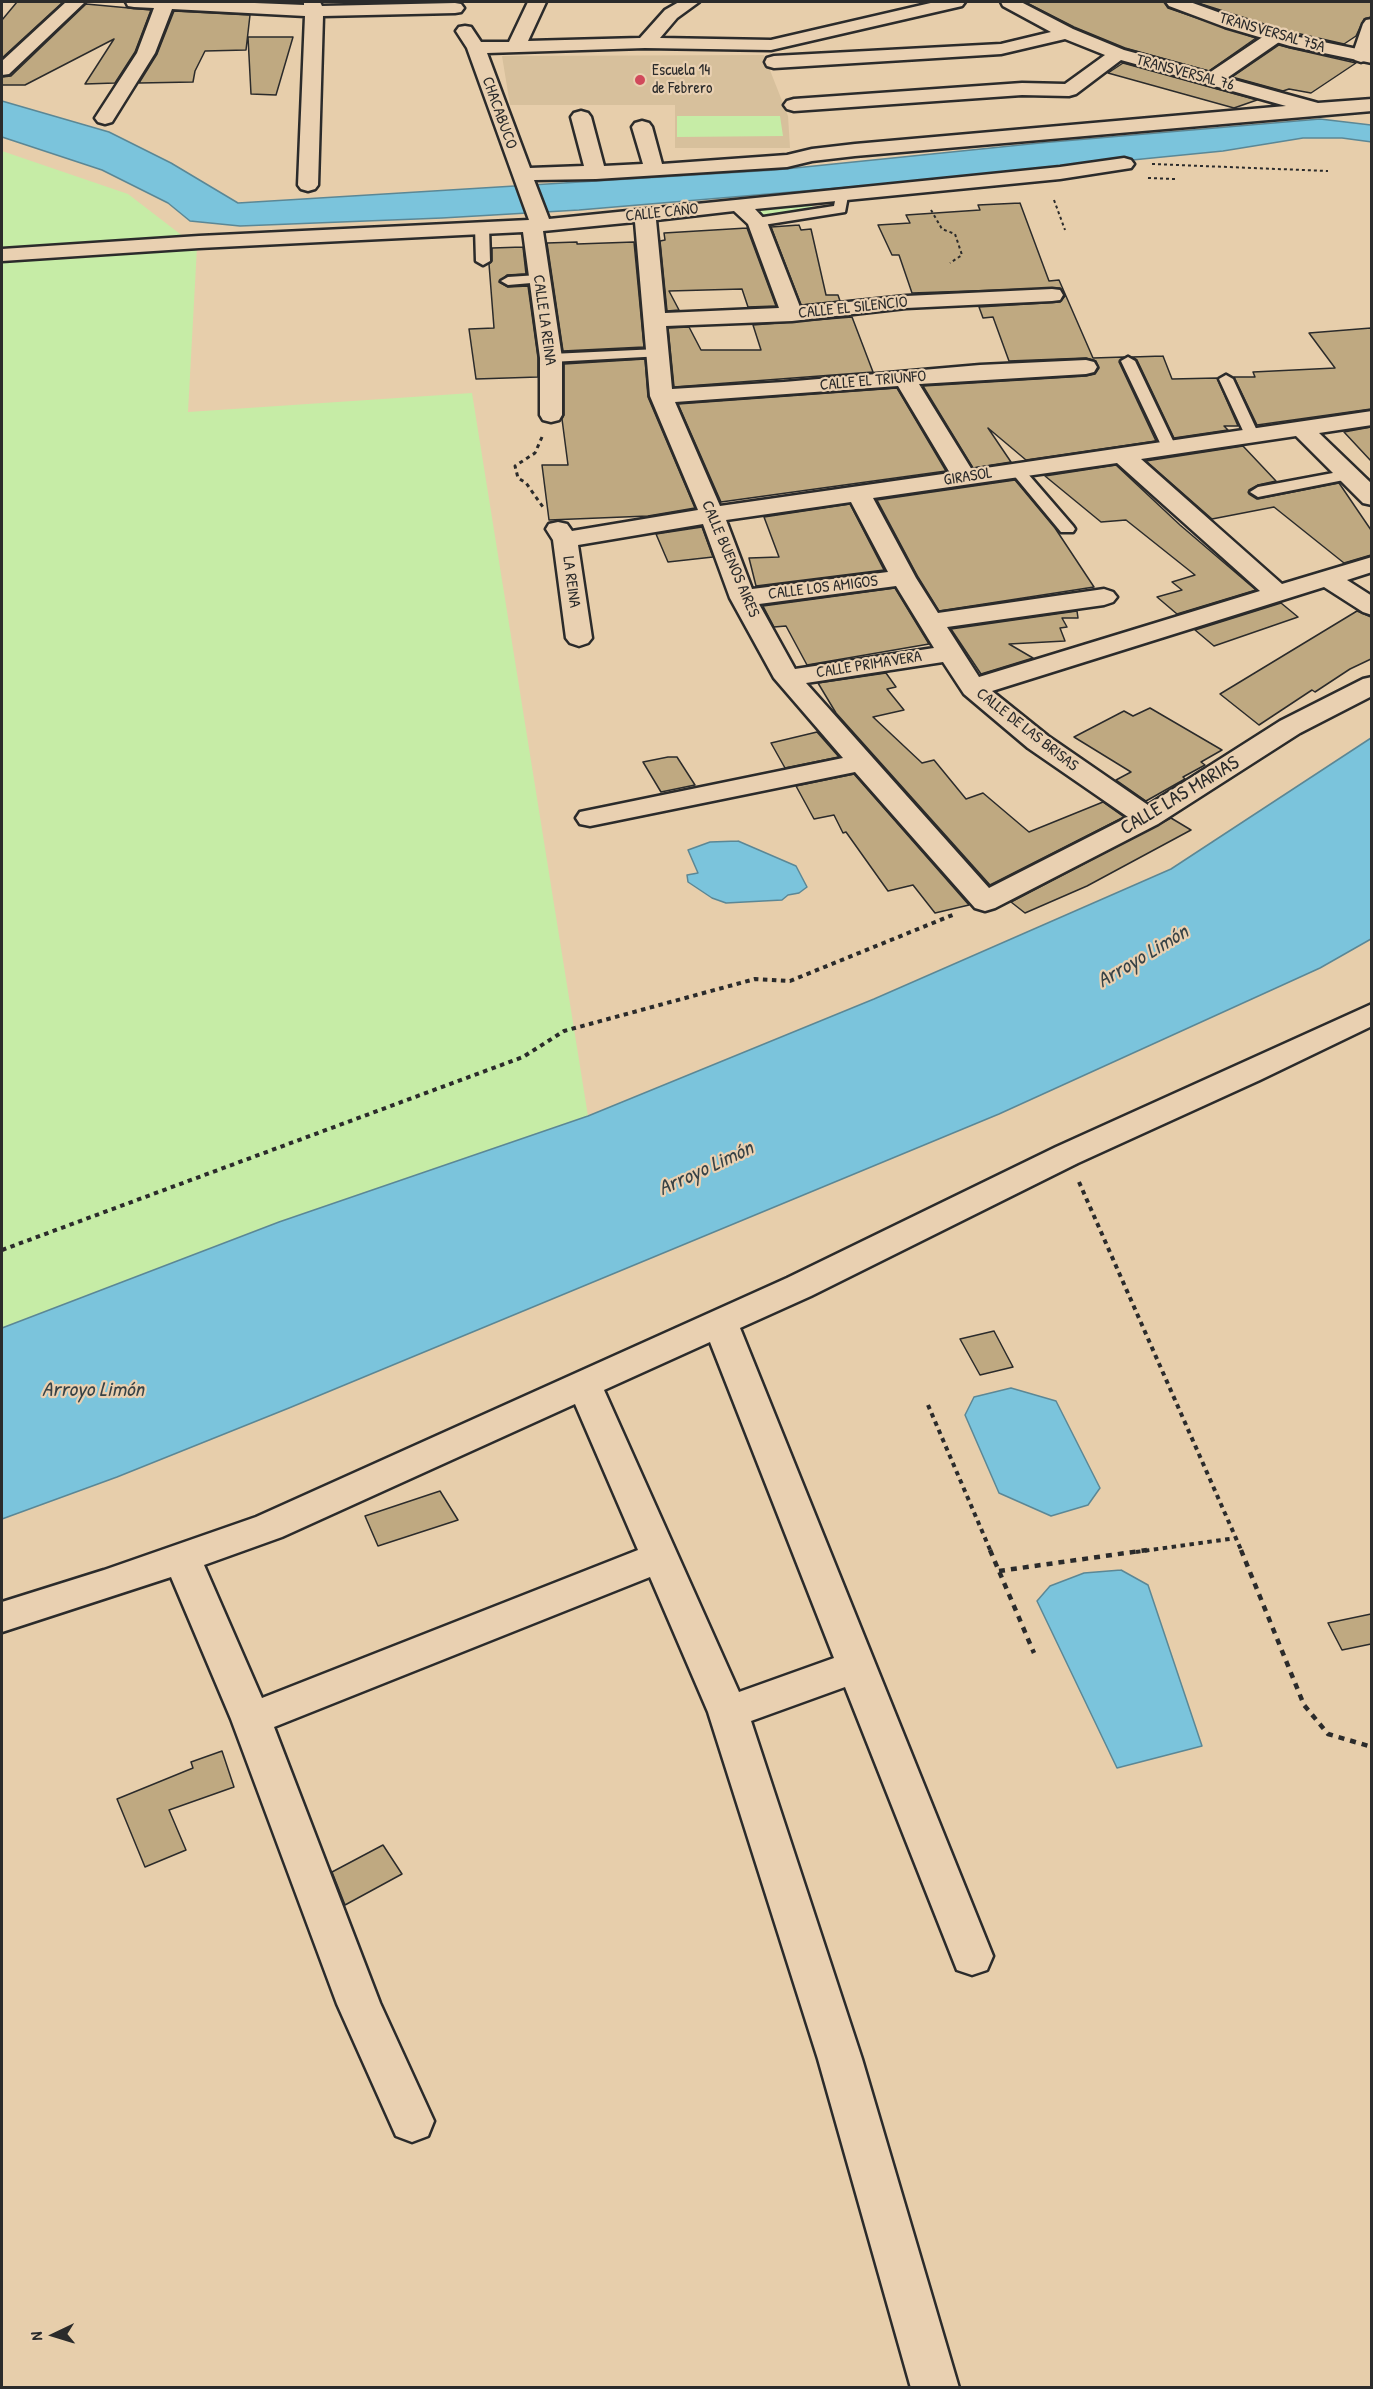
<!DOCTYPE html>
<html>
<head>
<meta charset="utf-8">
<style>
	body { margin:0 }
	#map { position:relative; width:1373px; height:2389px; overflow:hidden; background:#e7ceab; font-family:"Patrick Hand",sans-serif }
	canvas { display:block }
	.frame { position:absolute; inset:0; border:3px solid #2b2b2b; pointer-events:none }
	.north { position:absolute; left:24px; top:2305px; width:60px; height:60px; -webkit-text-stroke:4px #e9d0b1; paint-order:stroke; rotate:266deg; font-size:16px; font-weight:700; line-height:24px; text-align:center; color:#2b2b2b }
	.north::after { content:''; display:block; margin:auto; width:21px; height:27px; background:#2b2b2b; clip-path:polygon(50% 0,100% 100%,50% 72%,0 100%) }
</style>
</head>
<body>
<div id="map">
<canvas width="1373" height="2389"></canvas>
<div class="frame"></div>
<div class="north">N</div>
</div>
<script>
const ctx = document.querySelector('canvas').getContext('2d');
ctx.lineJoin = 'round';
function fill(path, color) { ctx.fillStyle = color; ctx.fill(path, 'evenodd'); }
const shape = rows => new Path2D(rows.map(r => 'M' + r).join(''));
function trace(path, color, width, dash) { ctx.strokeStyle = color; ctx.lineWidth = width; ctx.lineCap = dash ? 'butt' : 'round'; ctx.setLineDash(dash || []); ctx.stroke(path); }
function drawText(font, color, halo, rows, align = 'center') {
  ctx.font = font + ' "Patrick Hand",sans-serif'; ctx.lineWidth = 4.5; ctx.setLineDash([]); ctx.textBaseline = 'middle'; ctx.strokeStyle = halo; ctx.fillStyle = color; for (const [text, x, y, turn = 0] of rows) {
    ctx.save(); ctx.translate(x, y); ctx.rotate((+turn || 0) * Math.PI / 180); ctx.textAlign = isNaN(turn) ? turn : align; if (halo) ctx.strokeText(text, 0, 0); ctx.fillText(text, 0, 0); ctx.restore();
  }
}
fill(shape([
	[764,55,788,116,790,148,675,148,675,105,510,105,502,56]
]), '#d7c09c');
fill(shape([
	[677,116,780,116,783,136,677,137],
	[2,151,128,194,197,247,188,412,472,393,588,1116,279,1222,2,1328],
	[802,203,811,205,813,207,758,219,753,207]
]), '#c6eca6');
const water = shape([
	[2,101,109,132,171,163,238,203,775,170,1040,143,1320,119,1371,125,1372,142,1342,138,1303,138,1223,151,910,182,579,210,442,218,240,226,190,221,168,203,102,170,2,137,2,101],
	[1371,738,1371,939,1320,968,999,1114,289,1408,117,1477,2,1519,2,1328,279,1222,588,1116,874,999,1171,869,1371,738],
	[738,841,796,866,807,887,799,893,788,895,782,900,726,903,712,898,688,882,687,875,698,873,688,850,710,842,738,841],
	[1011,1388,1056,1401,1100,1488,1088,1505,1051,1516,999,1493,965,1415,974,1397,1011,1388],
	[1121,1570,1148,1585,1202,1746,1117,1768,1037,1601,1050,1586,1084,1573,1121,1570]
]);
fill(water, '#7bc4dc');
trace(water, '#5b8795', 1.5);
const building = shape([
	[17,2,63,2,2,58,2,20,17,2],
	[1025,2,1164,2,1168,8,1256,38,1209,71,1125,48,1074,27,1025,2],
	[1195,2,1371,2,1371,17,1364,19,1356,36,1344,44,1283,30,1195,2],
	[86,4,151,10,135,52,115,83,85,84,114,39,25,85,2,85,2,77,11,76,86,4],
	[174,11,250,15,246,50,205,51,195,71,193,82,139,83,157,54,174,11],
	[248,37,293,37,276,95,251,94,248,37],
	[1279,45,1290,48,1356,63,1311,93,1289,89,1283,91,1232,77,1279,45],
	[1123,63,1257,100,1234,108,1108,73,1123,63],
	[1020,203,1049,281,1059,280,1093,358,1124,357,1119,362,1156,441,1026,460,988,428,1011,462,973,468,923,386,1086,376,1095,374,1099,368,1096,361,1086,358,1009,361,993,317,983,318,979,307,1060,302,1065,296,1060,288,912,293,899,255,892,255,878,225,910,223,906,215,980,210,978,205,1020,203],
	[799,225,801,230,811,229,826,295,838,295,840,301,801,305,771,227,799,225],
	[747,228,776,306,748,307,742,289,669,291,679,310,667,311,660,241,665,240,664,233,747,228],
	[577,242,577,244,634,242,644,347,563,351,547,243,577,242],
	[523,247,526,274,507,275,499,282,508,287,528,286,538,358,538,377,476,379,469,329,494,328,489,264,492,261,492,248,523,247],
	[852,317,873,372,674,387,668,328,689,327,701,350,761,350,753,325,852,317],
	[1371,328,1371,409,1257,425,1234,377,1255,377,1253,372,1335,368,1309,333,1371,328],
	[1163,356,1172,379,1217,378,1238,426,1224,426,1228,430,1174,438,1137,360,1132,357,1163,356],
	[645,359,648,397,695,508,648,516,549,520,542,465,568,465,562,419,564,415,564,364,645,359],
	[897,388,946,471,721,502,678,404,897,388],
	[1371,427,1371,461,1344,432,1371,427],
	[1243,446,1276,481,1258,485,1249,490,1249,494,1257,499,1339,483,1371,530,1371,555,1344,563,1274,507,1212,519,1146,461,1243,446],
	[1116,465,1180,525,1256,590,1177,614,1157,597,1182,590,1172,582,1195,575,1126,520,1101,522,1045,476,1116,465],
	[1015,480,1055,528,1094,587,939,611,918,577,877,500,1015,480],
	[850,504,884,570,756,586,749,558,779,557,764,517,850,504],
	[702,527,713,557,668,562,656,534,702,527],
	[895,588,929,644,807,665,786,626,774,627,763,606,895,588],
	[1281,603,1298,617,1214,646,1195,630,1281,603],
	[1077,611,1078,618,1062,618,1067,627,1060,628,1065,641,1009,644,1033,658,981,674,951,629,1077,611],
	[1357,611,1371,617,1371,659,1350,669,1315,692,1312,690,1259,725,1220,694,1357,611],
	[886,673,896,687,887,689,904,710,873,717,922,763,934,760,966,799,983,793,1029,832,1103,802,1124,817,990,885,836,713,818,683,886,673],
	[1150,708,1222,750,1201,762,1205,765,1183,777,1185,779,1146,801,1116,780,1131,772,1074,737,1124,711,1133,716,1150,708],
	[817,732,839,757,785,768,771,743,817,732],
	[668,757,677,757,695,785,661,792,643,762,668,757],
	[854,774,969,905,935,913,913,885,888,891,846,832,843,833,834,815,814,819,796,786,854,774],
	[1171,818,1191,830,1087,886,1025,913,1011,902,1171,818],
	[994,1331,1013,1367,980,1375,960,1339,994,1331],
	[440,1491,458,1520,378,1546,365,1516,440,1491],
	[1371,1614,1371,1644,1342,1650,1328,1623,1371,1614],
	[222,1751,234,1787,169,1810,186,1850,145,1867,117,1799,193,1768,191,1762,222,1751],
	[383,1845,402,1874,345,1905,332,1872,383,1845]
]);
fill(building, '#bfa981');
trace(building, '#2b2b2b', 1.5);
const lane = shape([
	[842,192,848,196,845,212,757,226,750,222,757,218,834,206,836,196,842,192],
	[482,223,489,227,490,261,483,265,476,261,475,227,482,223],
	[538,275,545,279,543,282,508,285,501,281,508,277,538,275],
	[658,349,663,350,665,353,663,356,551,362,544,358,551,354,658,349],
	[1128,357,1135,361,1176,447,1174,450,1169,451,1162,447,1121,361,1128,357],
	[1226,375,1233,379,1259,435,1257,438,1247,438,1245,435,1219,379,1226,375],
	[1017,465,1022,467,1073,526,1075,529,1073,532,1061,532,1012,473,1009,470,1017,465],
	[1349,470,1354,472,1357,475,1354,478,1258,497,1250,492,1258,487,1349,470]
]);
const street = shape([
	[66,2,85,2,9,74,2,75,2,61,66,2],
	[126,2,230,2,304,5,304,2,320,2,322,6,455,3,461,4,464,8,461,12,455,13,323,16,318,185,315,189,308,191,301,189,298,185,305,16,172,9,155,53,112,122,105,124,98,122,95,118,137,53,154,8,134,7,128,6,126,2],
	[528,2,546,2,528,41,640,38,665,10,679,2,699,2,677,18,660,38,771,40,935,2,965,2,962,6,771,50,645,48,487,53,530,168,584,166,571,117,574,113,581,111,588,113,591,117,604,166,643,164,632,127,635,123,642,121,649,123,652,127,662,164,787,155,812,149,855,144,1286,106,1121,60,1076,94,1069,96,1022,95,794,111,787,109,784,105,787,101,794,99,1022,83,1065,84,1105,55,1065,39,1001,54,774,68,767,66,765,62,767,58,774,56,1001,44,1051,32,1003,6,1001,2,1021,2,1073,29,1124,50,1209,73,1270,32,1282,32,1285,36,1282,40,1227,78,1318,103,1372,99,1372,111,855,156,812,161,787,167,596,179,534,180,549,219,1060,167,1124,158,1131,160,1134,164,1131,168,1060,179,755,209,767,222,800,307,906,296,1052,289,1060,290,1063,295,1060,300,1052,301,906,308,792,321,666,326,672,389,784,382,980,365,1086,360,1094,362,1097,367,1094,372,1086,374,919,384,972,470,1372,411,1372,425,1319,433,1372,484,1372,505,1363,503,1296,436,1141,459,1282,584,1372,557,1372,572,1347,580,1372,596,1372,615,1363,612,1324,587,992,691,1048,736,1148,805,1280,721,1363,679,1372,677,1372,696,1300,733,1158,824,995,908,985,911,975,908,855,772,590,826,580,824,576,818,580,812,843,758,774,678,730,598,703,524,578,545,592,638,588,643,579,646,570,643,566,638,553,540,546,529,549,524,558,522,567,524,572,531,698,510,650,396,635,222,543,231,562,358,562,415,559,420,551,422,543,420,540,415,540,358,523,232,199,248,2,261,2,249,199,236,529,220,467,48,456,31,459,27,465,26,471,27,481,42,509,42,528,2],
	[734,211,748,224,779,308,665,313,656,220,734,211],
	[898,386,950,473,720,506,675,402,898,386],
	[1117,463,1260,591,979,677,947,627,1104,605,1113,602,1117,597,1113,592,1104,589,938,613,916,578,873,498,1117,463],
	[851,502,888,572,752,589,726,520,851,502],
	[896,586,934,648,795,669,759,604,896,586],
	[943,662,964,694,1028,748,1128,817,989,888,806,683,943,662],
	[1372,19,1370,56,1367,60,1361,62,1355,60,1352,56,1363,24,1366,20,1372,19],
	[1372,1004,1372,1026,1260,1080,1078,1163,811,1296,740,1328,993,1956,987,1970,972,1975,957,1970,845,1687,751,1721,862,2059,959,2388,911,2388,818,2059,708,1712,650,1577,274,1727,380,2003,434,2121,428,2136,412,2142,396,2136,337,2004,231,1719,171,1577,2,1632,2,1602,104,1570,256,1517,787,1278,1056,1147,1372,1004],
	[710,1342,834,1658,739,1692,604,1390,710,1342],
	[575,1404,638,1550,262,1698,204,1565,282,1537,575,1404]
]);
const secondary = shape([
	[1166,2,1190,2,1237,19,1299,37,1372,52,1372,63,1290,46,1225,27,1169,6,1166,2]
]);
trace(lane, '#2b2b2b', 5);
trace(street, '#2b2b2b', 5);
trace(secondary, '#2b2b2b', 5);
trace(shape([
	[1152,164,1328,171],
	[1148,178,1175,179],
	[1054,200,1065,230],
	[931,210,942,229,955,234,962,255,950,263]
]), '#2b2b2b', 2, [3, 3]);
trace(shape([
	[542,437,535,453,515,466,518,478,526,483,543,507]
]), '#2b2b2b', 3, [4, 4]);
trace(shape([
	[1079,1182,1242,1552],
	[2,1250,523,1057,564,1031,755,979,790,981,955,914],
	[928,1405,991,1552],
	[1136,1552,1236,1538]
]), '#2b2b2b', 4, [4.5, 4.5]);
trace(shape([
	[990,1550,1034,1653],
	[1241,1550,1304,1705,1328,1734,1372,1747],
	[999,1571,1147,1550]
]), '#2b2b2b', 4.5, [6, 6]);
fill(lane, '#e9d0b1');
fill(street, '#e9d0b1');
fill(secondary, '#e9d0b1');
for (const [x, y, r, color] of [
	[640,80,6,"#d1495b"]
]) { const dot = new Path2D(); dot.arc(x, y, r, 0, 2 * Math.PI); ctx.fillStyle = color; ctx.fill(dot); trace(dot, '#e9d0b1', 2); }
drawText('16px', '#2b2b2b', '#e9d0b1', [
	["TRANSVERSAL 75A",1272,33,16],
	["TRANSVERSAL 76",1185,73,15],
	["CHACABUCO",499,113,70],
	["CALLE CAÑO",662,213,-6],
	["CALLE EL SILENCIO",853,308,-6],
	["CALLE LA REINA",544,320,82],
	["CALLE EL TRIUNFO",873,381,-5],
	["GIRASOL",968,477,-9],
	["CALLE BUENOS AIRES",730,559,67],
	["LA REINA",571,582,82],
	["CALLE LOS AMIGOS",823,588,-7],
	["CALLE PRIMAVERA",869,665,-9],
	["CALLE DE LAS BRISAS",1027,730,38]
]);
drawText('16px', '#2b2b2b', '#e9d0b1', [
	["Escuela 14",652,71],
	["de Febrero",652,89]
], 'left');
drawText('20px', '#2b2b2b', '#e9d0b1', [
	["CALLE LAS MARIAS",1180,796,-31]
]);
drawText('italic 21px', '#374246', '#e9d0b1', [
	["Arroyo Limón",1143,957,-31],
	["Arroyo Limón",706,1169,-25],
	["Arroyo Limón",93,1390]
]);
</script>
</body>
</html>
